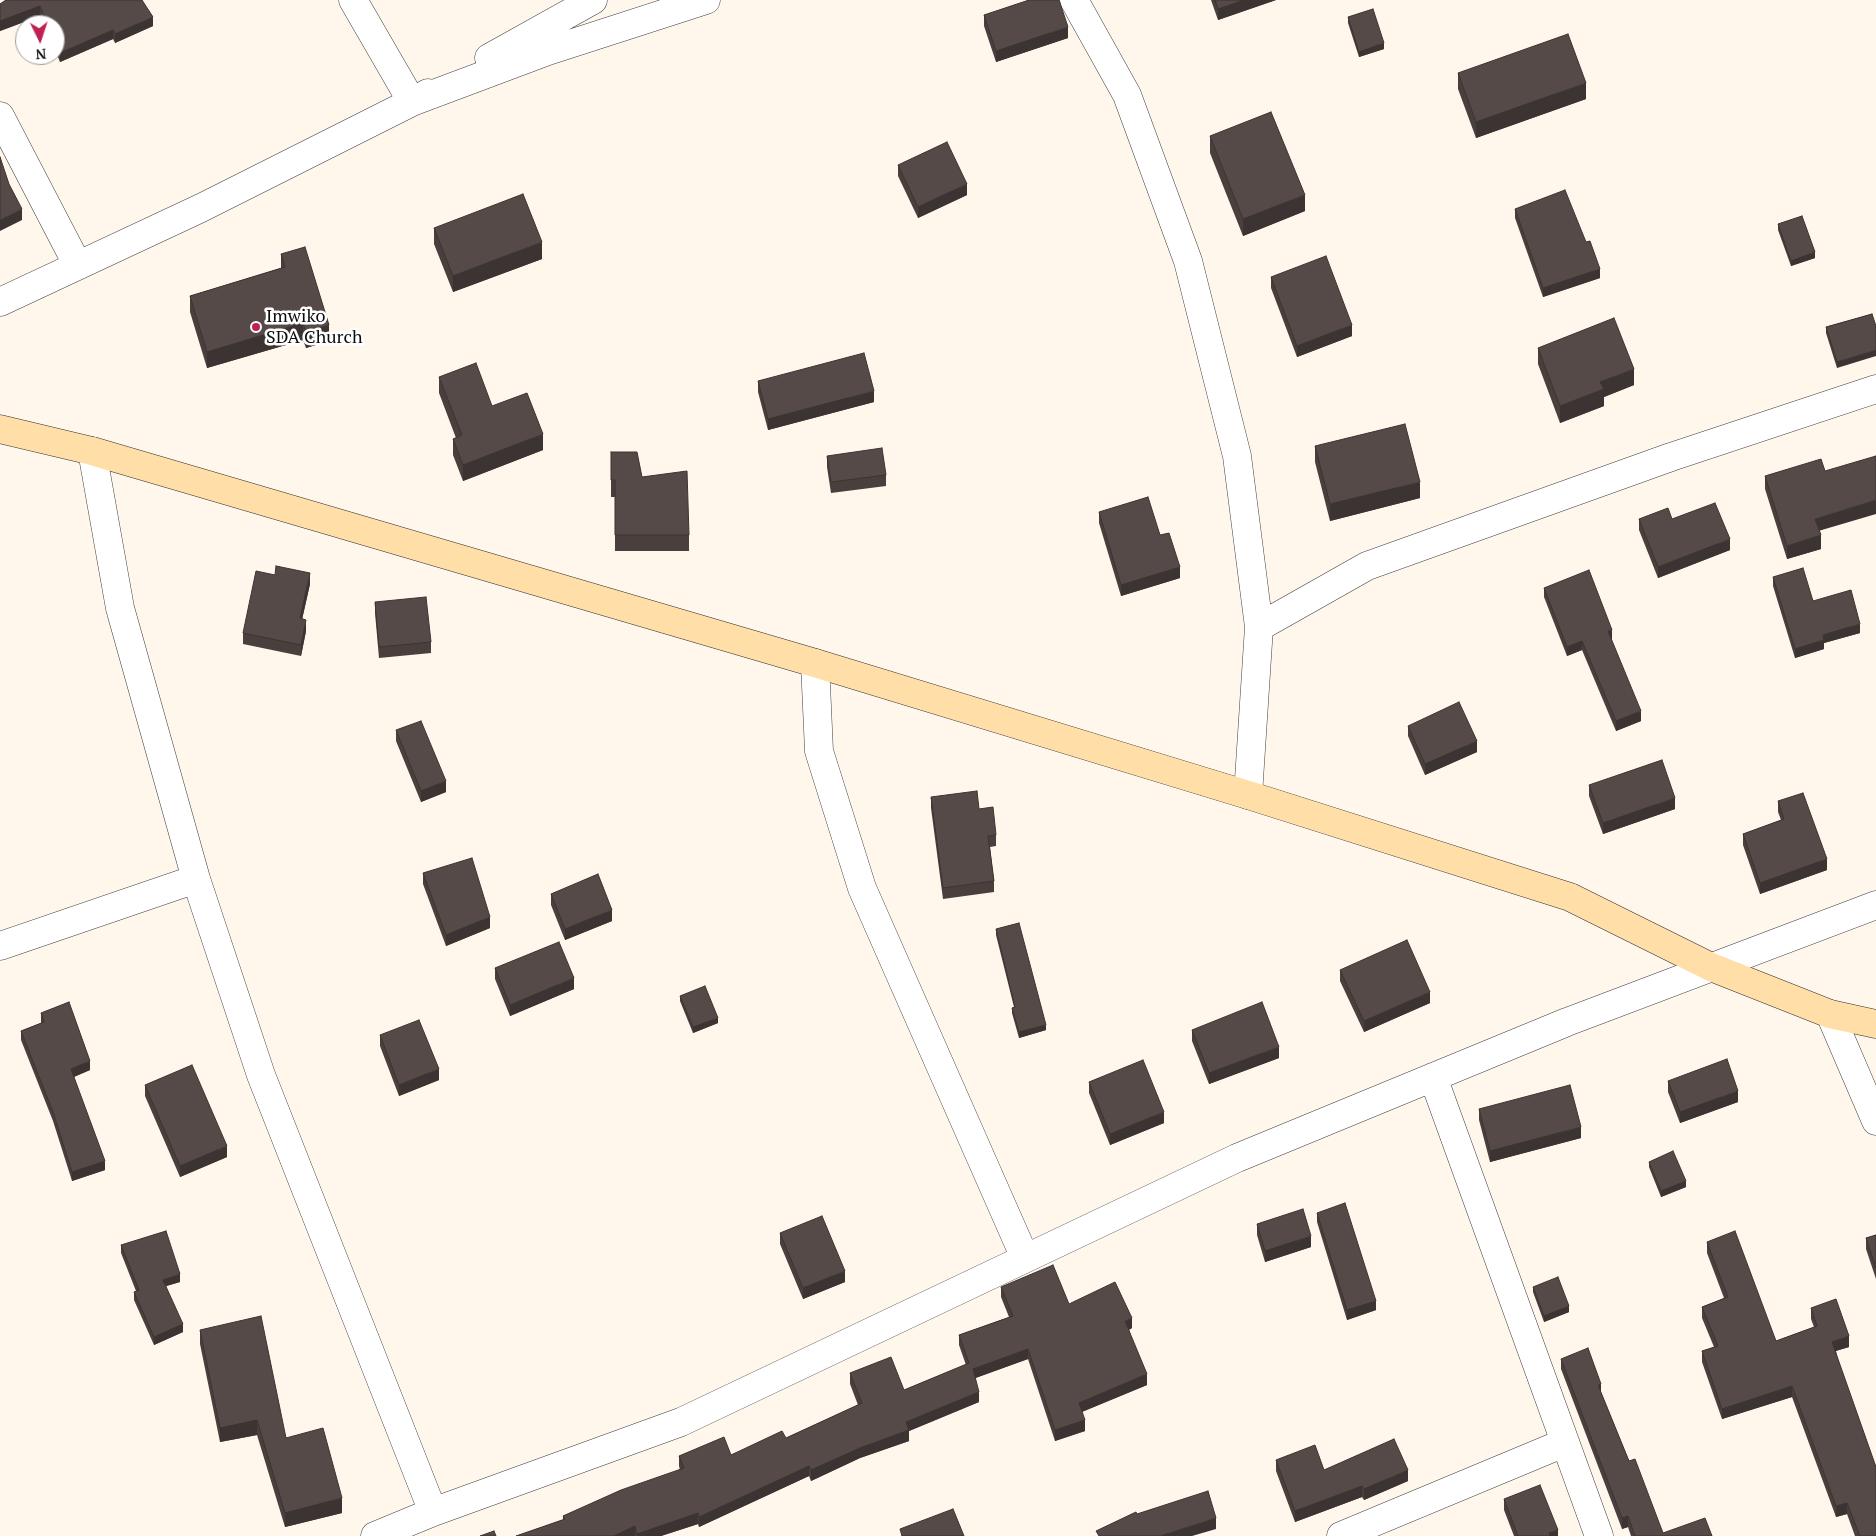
<!DOCTYPE html>
<html>
<head>
<meta charset="utf-8">
<style>
	body { margin:0 }
	#map { position:relative; width:1876px; height:1536px; overflow:hidden; background:#fff6ec; font-family:"PT Serif",serif }
	canvas { display:block }
	.north { position:absolute; left:15px; top:15px; width:50px; height:50px; box-sizing:border-box; background:#fff; border:1px solid #9e9e9e; border-radius:50%; rotate:176deg; font-size:14px; font-weight:700; line-height:20px; text-align:center; color:#0c0c0c }
	.north::after { content:''; display:block; margin:auto; width:18px; height:22px; background:#bf2252; clip-path:polygon(50% 0,100% 100%,50% 72%,0 100%) }
</style>
</head>
<body>
<div id="map">
<canvas width="1876" height="1536"></canvas>
<div class="north">N</div>
</div>
<script>
const ctx = document.querySelector('canvas').getContext('2d');
ctx.lineJoin = 'round';
const shape = rows => new Path2D(rows.map(r => 'M' + r).join(''));
function trace(path, color, width, dash) { ctx.strokeStyle = color; ctx.lineWidth = width; ctx.lineCap = dash ? 'butt' : 'round'; ctx.setLineDash(dash || []); ctx.stroke(path); }
function fill(path, color) { ctx.fillStyle = color; ctx.fill(path, 'evenodd'); }
function drawText(font, color, halo, rows, align = 'center') {
  ctx.font = font + ' "PT Serif",serif'; ctx.lineWidth = 5; ctx.setLineDash([]); ctx.textBaseline = 'middle'; ctx.strokeStyle = halo; ctx.fillStyle = color; for (const [text, x, y, turn = 0] of rows) {
    ctx.save(); ctx.translate(x, y); ctx.rotate((+turn || 0) * Math.PI / 180); ctx.textAlign = isNaN(turn) ? turn : align; if (halo) ctx.strokeText(text, 0, 0); ctx.fillText(text, 0, 0); ctx.restore();
  }
}
const minor = shape([
	[353,0,412,102,428,93],
	[1074,0,1127,95,1188,261,1237,456,1259,627,1248,795],
	[489,58,593,0],
	[0,116,77,264],
	[0,302,201,208,412,102,548,51,706,0],
	[92,451,120,608,196,879,261,1075,433,1512],
	[1259,627,1367,566,1671,457,1876,389],
	[815,663,819,751,862,888,1025,1258],
	[0,946,196,879],
	[1830,1014,1876,1121],
	[1433,1077,1599,1536],
	[375,1536,433,1512,681,1422,1237,1158,1567,1022,1876,905],
	[1341,1536,1564,1443]
]);
const secondary = shape([
	[0,429,92,451,815,663,1248,795,1570,897,1711,967,1830,1014,1876,1024]
]);
trace(minor, '#3f3f3f', 29);
trace(secondary, '#2e2e2e', 29);
trace(minor, '#fff', 28);
trace(secondary, '#ffdea7', 28);
fill(shape([
	[6,0,153,26,115,43,113,39,60,62,55,50,55,25,44,25,40,16,0,31,0,4],
	[1211,0,1276,0,1218,20],
	[984,15,1068,38,996,62,984,26],
	[1348,17,1384,49,1359,57,1348,23],
	[1458,73,1586,99,1476,138,1458,89],
	[1210,136,1305,211,1243,236,1210,153],
	[898,165,967,195,918,218,898,176],
	[1515,209,1600,278,1543,297,1515,218],
	[1778,224,1815,258,1791,266,1778,230],
	[434,228,542,259,453,292,434,244],
	[281,254,329,341,306,348,303,340,207,368,190,312,190,296,281,268],
	[1271,277,1352,336,1297,357,1271,288],
	[1872,314,1837,368,1826,333,1826,327],
	[1538,348,1634,385,1604,397,1604,406,1560,423,1538,364],
	[439,377,492,406,543,450,463,481,453,455,453,439,456,438,439,393],
	[758,381,874,402,768,430,758,392],
	[1315,446,1420,498,1330,521,1315,462],
	[611,452,642,477,689,535,689,551,615,551,615,497,611,497],
	[827,456,886,475,886,486,831,493,827,467],
	[1765,476,1820,531,1821,549,1787,559,1765,489],
	[1099,512,1160,535,1180,578,1121,596,1099,523],
	[1639,519,1672,519,1730,550,1658,578,1639,530],
	[1773,577,1813,601,1860,633,1824,643,1824,649,1795,658,1773,586],
	[310,584,302,619,306,631,301,656,243,644,243,633],
	[1544,588,1612,639,1611,639,1641,721,1616,731,1582,650,1567,656,1544,597],
	[375,602,431,642,431,653,379,658,375,613],
	[1408,726,1477,752,1425,775,1408,736],
	[396,730,446,792,421,802,396,741],
	[1589,785,1675,809,1603,834,1589,796],
	[931,797,979,809,996,835,996,846,990,847,994,881,994,892,943,899,931,808],
	[1778,801,1827,870,1760,894,1743,845,1743,834,1781,820,1778,812],
	[423,873,490,928,446,946,423,884],
	[551,894,612,921,565,940,551,905],
	[996,929,1046,1030,1019,1038,1012,1013,1012,1008,1014,1007,996,935],
	[495,968,574,989,510,1016,495,979],
	[1340,970,1430,1003,1364,1032,1340,981],
	[680,996,718,1023,693,1033,680,1001],
	[41,1013,90,1070,74,1077,105,1170,72,1181,53,1121,21,1040,21,1031,41,1023],
	[1192,1030,1279,1058,1209,1084,1192,1041],
	[380,1035,439,1080,399,1096,380,1046],
	[1668,1081,1738,1102,1680,1123,1668,1092],
	[1089,1082,1164,1123,1110,1145,1089,1093],
	[145,1085,227,1157,180,1177,145,1096],
	[1479,1109,1581,1138,1490,1162,1479,1120],
	[1649,1162,1686,1187,1661,1197,1649,1167],
	[1317,1213,1376,1310,1347,1320,1317,1222],
	[1257,1224,1311,1247,1265,1262,1257,1235],
	[780,1233,845,1282,803,1299,780,1244],
	[1876,1235,1876,1279,1866,1249,1866,1238],
	[1707,1242,1776,1341,1814,1327,1811,1319,1811,1308,1849,1347,1836,1351,1876,1536,1855,1536,1847,1514,1836,1517,1792,1397,1722,1419,1702,1362,1702,1351,1714,1347,1702,1318,1702,1307,1724,1298,1707,1253],
	[121,1245,180,1282,166,1286,183,1332,154,1345,134,1300,134,1292,136,1291,121,1253],
	[1001,1287,1069,1304,1132,1328,1129,1330,1147,1385,1082,1412,1085,1431,1055,1441,1028,1359,975,1378,979,1402,909,1431,909,1441,860,1458,811,1481,809,1476,699,1527,698,1524,661,1536,516,1536,563,1520,563,1516,680,1470,679,1466,679,1456,731,1455,786,1438,858,1405,850,1384,850,1373,904,1390,966,1365,959,1345,959,1335,1009,1317,1001,1297],
	[1533,1287,1569,1312,1544,1322,1533,1292],
	[200,1330,286,1438,342,1513,285,1527,257,1435,220,1442,200,1344],
	[1561,1359,1601,1393,1629,1461,1663,1533,1712,1536,1631,1536,1628,1527,1622,1529,1561,1369],
	[1276,1460,1324,1470,1408,1481,1364,1500,1362,1497,1295,1522,1276,1471],
	[1504,1499,1558,1536,1514,1536,1504,1510]
]), '#49403e');
fill(shape([
	[1244,0,1276,0,1218,20,1218,9],
	[40,6,40,16,0,31,0,21],
	[153,17,153,26,115,43,115,34],
	[1068,27,1068,38,996,62,996,51],
	[113,30,113,39,60,62,60,53],
	[1384,43,1384,49,1359,57,1359,52],
	[1586,83,1586,99,1476,138,1476,122],
	[967,184,967,195,918,218,918,207],
	[1305,195,1305,211,1243,236,1243,219],
	[22,209,22,220,0,231,0,220],
	[542,242,542,259,453,292,453,276],
	[1815,252,1815,258,1791,266,1791,261],
	[1600,269,1600,278,1543,297,1543,288],
	[303,323,303,340,207,368,207,352],
	[329,325,329,341,306,348,306,332],
	[1352,325,1352,336,1297,357,1297,346],
	[1876,350,1876,356,1837,368,1837,362],
	[1634,369,1634,385,1604,397,1604,406,1560,423,1560,406,1600,382],
	[874,391,874,402,768,430,768,419],
	[543,434,543,450,463,481,463,465],
	[1420,482,1420,498,1330,521,1330,504],
	[1876,500,1876,514,1815,532,1815,519],
	[1821,535,1821,549,1787,559,1787,546],
	[1730,539,1730,550,1658,578,1658,567],
	[1180,567,1180,578,1121,596,1121,585],
	[310,573,310,584,300,629,300,618],
	[306,620,306,631,301,656,301,645],
	[1860,624,1860,633,1824,643,1824,649,1795,658,1795,649,1823,635],
	[1612,630,1612,639,1608,641,1608,631],
	[1582,641,1582,650,1567,656,1567,647],
	[1641,711,1641,721,1616,731,1616,721],
	[1477,741,1477,752,1425,775,1425,764],
	[446,781,446,792,421,802,421,791],
	[1675,798,1675,809,1603,834,1603,823],
	[1827,859,1827,870,1760,894,1760,883],
	[612,910,612,921,565,940,565,929],
	[490,917,490,928,446,946,446,935],
	[574,978,574,989,510,1016,510,1005],
	[1430,992,1430,1003,1364,1032,1364,1021],
	[718,1018,718,1023,693,1033,693,1027],
	[1046,1025,1046,1030,1019,1038,1019,1032],
	[1279,1047,1279,1058,1209,1084,1209,1073],
	[90,1061,90,1070,71,1078,71,1069],
	[439,1069,439,1080,399,1096,399,1085],
	[1738,1091,1738,1102,1680,1123,1680,1112],
	[1164,1112,1164,1123,1110,1145,1110,1134],
	[1581,1127,1581,1138,1490,1162,1490,1151],
	[227,1146,227,1157,180,1177,180,1166],
	[105,1161,105,1170,72,1181,72,1172],
	[1686,1181,1686,1187,1661,1197,1661,1191],
	[1311,1236,1311,1247,1265,1262,1265,1251],
	[845,1271,845,1282,803,1299,803,1288],
	[180,1274,180,1282,163,1287,163,1280],
	[1376,1301,1376,1310,1347,1320,1347,1310],
	[1569,1306,1569,1312,1544,1322,1544,1316],
	[1132,1318,1132,1328,1125,1331,1125,1321],
	[183,1324,183,1332,154,1345,154,1337],
	[1849,1336,1849,1347,1832,1352,1832,1342],
	[1028,1349,1028,1359,973,1379,973,1369],
	[1147,1374,1147,1385,1079,1413,1079,1403],
	[1601,1384,1601,1394,1598,1385],
	[1792,1386,1792,1397,1722,1419,1722,1409],
	[979,1392,979,1402,909,1431,909,1441,860,1458,811,1481,811,1470,906,1422],
	[257,1420,257,1435,220,1442,220,1428],
	[1085,1420,1085,1431,1055,1441,1055,1430],
	[809,1466,809,1476,699,1527,699,1517],
	[1408,1470,1408,1481,1364,1500,1364,1489],
	[1362,1486,1362,1497,1295,1522,1295,1511],
	[342,1498,342,1513,285,1527,285,1513],
	[1847,1503,1847,1514,1836,1517,1836,1506],
	[698,1513,698,1524,661,1536,637,1536,637,1534],
	[1628,1516,1628,1527,1622,1529,1622,1518],
	[1216,1518,1216,1529,1192,1536,1160,1536],
	[635,1526,635,1536,614,1536],
	[1558,1530,1558,1536,1549,1536,1549,1533]
]), '#3c3432');
const building = shape([
	[6,0,142,0,153,17,115,34,113,30,60,53,55,40,55,25,48,25,40,6,0,21,0,4,6,0],
	[1029,0,1059,0,1068,27,996,51,984,15,1029,0],
	[1215,0,1244,0,1218,9,1215,0],
	[1373,9,1384,43,1359,52,1348,17,1373,9],
	[1568,34,1586,83,1476,122,1458,73,1568,34],
	[1271,112,1305,195,1243,219,1210,136,1271,112],
	[947,142,967,184,918,207,898,165,947,142],
	[0,157,9,184,22,209,0,220,0,157],
	[1565,190,1586,242,1590,241,1600,269,1543,288,1515,209,1565,190],
	[523,194,542,242,453,276,434,228,523,194],
	[1802,216,1815,252,1791,261,1778,224,1802,216],
	[305,247,329,325,306,332,303,323,207,352,190,296,285,267,281,254,305,247],
	[1326,256,1352,325,1297,346,1271,277,1326,256],
	[1872,314,1876,326,1876,350,1837,362,1826,327,1872,314],
	[1614,318,1634,369,1600,382,1604,389,1560,406,1538,348,1614,318],
	[864,353,874,391,768,419,758,381,864,353],
	[476,363,492,406,527,393,543,434,463,465,453,439,462,435,439,377,476,363],
	[1405,424,1420,482,1330,504,1315,446,1405,424],
	[882,448,886,475,831,482,827,456,882,448],
	[611,452,637,452,642,477,687,471,689,535,615,535,615,480,611,480,611,452],
	[1876,456,1876,500,1815,519,1821,535,1787,546,1765,476,1821,459,1825,471,1876,456],
	[1148,497,1160,535,1169,533,1180,567,1121,585,1099,512,1148,497],
	[1715,503,1730,539,1658,567,1639,519,1668,508,1672,519,1715,503],
	[276,566,310,573,300,618,306,620,301,645,243,633,256,571,275,575,276,566],
	[1803,568,1813,601,1851,590,1860,624,1823,635,1824,640,1795,649,1773,577,1803,568],
	[1589,570,1612,630,1608,631,1641,711,1616,721,1582,641,1567,647,1544,588,1589,570],
	[426,597,431,642,379,647,375,602,426,597],
	[1459,702,1477,741,1425,764,1408,726,1459,702],
	[421,721,446,781,421,791,396,730,421,721],
	[1662,760,1675,798,1603,823,1589,785,1662,760],
	[977,791,979,809,993,807,996,835,988,836,994,881,943,888,931,797,977,791],
	[1803,793,1827,859,1760,883,1743,834,1784,819,1778,801,1803,793],
	[472,858,490,917,446,935,423,873,472,858],
	[598,874,612,910,565,929,551,894,598,874],
	[1019,923,1046,1025,1019,1032,1012,1008,1015,1007,996,929,1019,923],
	[1407,940,1430,992,1364,1021,1340,970,1407,940],
	[559,942,574,978,510,1005,495,968,559,942],
	[705,986,718,1018,693,1027,680,996,705,986],
	[69,1002,90,1061,71,1069,105,1161,72,1172,53,1112,21,1031,44,1022,41,1013,69,1002],
	[1262,1002,1279,1047,1209,1073,1192,1030,1262,1002],
	[419,1020,439,1069,399,1085,380,1035,419,1020],
	[1727,1059,1738,1091,1680,1112,1668,1081,1727,1059],
	[1143,1060,1164,1112,1110,1134,1089,1082,1143,1060],
	[192,1065,227,1146,180,1166,145,1085,192,1065],
	[1570,1085,1581,1127,1490,1151,1479,1109,1570,1085],
	[1673,1151,1686,1181,1661,1191,1649,1162,1673,1151],
	[1345,1203,1376,1301,1347,1310,1317,1213,1345,1203],
	[1303,1209,1311,1236,1265,1251,1257,1224,1303,1209],
	[822,1216,845,1271,803,1288,780,1233,822,1216],
	[166,1231,180,1274,163,1280,183,1324,154,1337,134,1292,139,1290,121,1245,166,1231],
	[1735,1231,1776,1341,1817,1326,1811,1308,1836,1299,1849,1336,1832,1342,1876,1467,1876,1536,1860,1536,1847,1503,1836,1506,1792,1386,1722,1409,1702,1351,1718,1346,1702,1307,1728,1297,1707,1242,1735,1231],
	[1876,1235,1876,1268,1866,1238,1876,1235],
	[1053,1265,1069,1304,1115,1282,1132,1318,1125,1321,1147,1374,1079,1403,1085,1420,1055,1430,1028,1349,973,1369,979,1392,906,1422,909,1430,860,1448,811,1470,809,1466,699,1517,698,1513,637,1534,635,1526,614,1536,516,1536,565,1519,563,1516,621,1490,684,1468,679,1456,724,1437,731,1455,782,1431,786,1438,862,1403,850,1373,891,1357,904,1390,969,1363,959,1335,1013,1316,1001,1287,1053,1265],
	[1558,1277,1569,1306,1544,1316,1533,1287,1558,1277],
	[261,1316,286,1438,323,1428,342,1498,285,1513,257,1420,220,1428,200,1330,261,1316],
	[1588,1348,1601,1384,1598,1385,1629,1461,1635,1459,1663,1533,1705,1518,1712,1536,1635,1536,1628,1516,1622,1518,1561,1359,1588,1348],
	[1394,1439,1408,1470,1364,1489,1362,1486,1295,1511,1276,1460,1315,1445,1324,1470,1394,1439],
	[1540,1485,1558,1530,1549,1533,1550,1536,1518,1536,1504,1499,1540,1485],
	[1208,1491,1216,1518,1160,1536,1099,1536,1096,1531,1136,1512,1137,1514,1208,1491],
	[953,1509,964,1536,902,1536,900,1529,953,1509],
	[494,1531,496,1536,480,1536,494,1531]
]);
fill(building, '#554a48');
trace(building, '#3c3432', 1);
for (const [x, y, r, color] of [
	[256,327,5,"#bf2252"]
]) { const dot = new Path2D(); dot.arc(x, y, r, 0, 2 * Math.PI); ctx.fillStyle = color; ctx.fill(dot); trace(dot, '#fff', 2); }
drawText('18px', '#0c0c0c', '#fff', [
	["Imwiko",266,317],
	["SDA Church",266,338]
], 'left');
</script>
</body>
</html>
